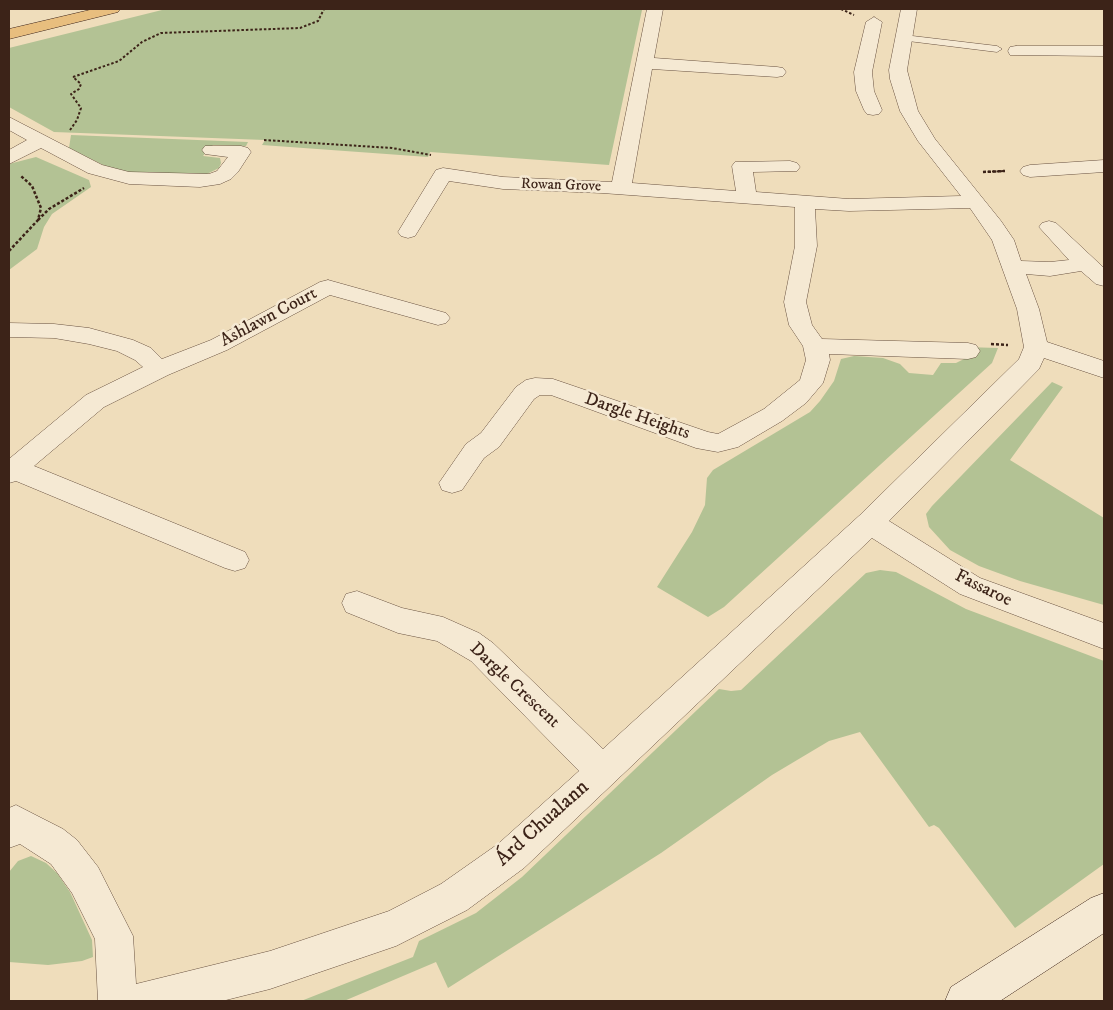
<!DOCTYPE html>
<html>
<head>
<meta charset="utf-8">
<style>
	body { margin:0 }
	#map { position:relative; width:1113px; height:1010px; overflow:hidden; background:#efddbb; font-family:"IM FELL DW Pica",serif }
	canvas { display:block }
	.frame { position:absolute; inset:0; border:10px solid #3c2318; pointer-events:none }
</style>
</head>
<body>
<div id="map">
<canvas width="1113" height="1010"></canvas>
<div class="frame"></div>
</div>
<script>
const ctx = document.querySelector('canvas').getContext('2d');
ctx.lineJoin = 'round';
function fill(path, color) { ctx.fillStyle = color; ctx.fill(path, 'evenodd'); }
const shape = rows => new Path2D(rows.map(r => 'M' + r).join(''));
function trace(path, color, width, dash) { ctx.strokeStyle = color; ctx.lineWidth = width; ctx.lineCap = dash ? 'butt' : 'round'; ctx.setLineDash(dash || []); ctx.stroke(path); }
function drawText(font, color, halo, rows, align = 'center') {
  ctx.font = font + ' "IM FELL DW Pica",serif'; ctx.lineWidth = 5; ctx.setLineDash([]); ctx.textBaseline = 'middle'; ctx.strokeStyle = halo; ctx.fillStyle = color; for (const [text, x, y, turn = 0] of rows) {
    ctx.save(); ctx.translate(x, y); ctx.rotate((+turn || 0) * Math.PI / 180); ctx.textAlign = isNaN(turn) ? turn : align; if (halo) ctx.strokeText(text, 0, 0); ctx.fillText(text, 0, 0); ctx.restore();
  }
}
fill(shape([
	[166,9,642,9,642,10,609,165,430,152,428,157,262,145,265,140,54,132,9,107,9,48],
	[71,135,248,142,246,146,213,145,203,156,220,158,221,163,219,168,203,176,140,174,111,169,69,148],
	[36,157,89,180,91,187,52,214,44,227,37,249,9,270,9,164],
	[965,347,998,348,992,363,724,607,708,617,657,587,692,532,705,505,707,478,713,470,810,412,820,401,834,381,841,359,854,356,883,358,900,364,909,373,933,375,941,363,956,363,964,359,967,354],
	[1052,382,1063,387,1010,460,1104,518,1104,605,1020,581,979,566,950,550,929,527,926,514,932,506],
	[880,570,896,572,966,609,1104,661,1104,864,1015,928,939,828,934,825,929,827,860,732,829,741,772,775,661,853,448,988,436,962,344,1001,301,1001,413,957,419,941,476,913,522,877,719,689,731,691,741,690,866,573],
	[31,856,46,863,57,873,70,892,92,940,93,957,82,961,48,965,9,962,9,872,18,861]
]), '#b3c294');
const service = shape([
	[904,35,997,46,1002,49,997,52,900,40,899,38,904,35]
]);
const minor = shape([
	[647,9,663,9,654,58,777,67,783,68,786,72,783,76,777,77,652,69,632,183,736,191,732,166,735,162,790,161,797,163,800,167,797,171,753,172,756,192,849,199,961,196,918,141,900,111,890,79,889,70,901,9,917,9,907,70,918,111,935,139,1001,221,1014,240,1021,261,1050,262,1069,260,1039,227,1042,223,1049,221,1056,223,1104,268,1104,286,1096,284,1081,271,1050,276,1026,274,1039,309,1047,342,1104,361,1104,378,1044,358,1039,369,889,521,980,578,1104,623,1104,649,960,594,872,538,524,868,467,910,396,946,270,989,222,1001,98,1001,95,939,72,893,51,864,20,844,9,848,9,808,16,805,63,829,77,840,98,867,133,936,136,984,270,951,389,911,441,884,498,844,579,771,471,661,437,641,398,633,346,612,342,603,346,594,357,591,402,608,443,617,479,633,493,643,603,749,860,515,1019,359,1024,347,1017,309,992,240,970,208,849,211,815,209,817,246,806,302,812,325,822,339,968,343,976,345,980,351,976,357,968,359,829,354,830,360,823,383,806,403,782,421,738,447,718,452,696,448,551,395,540,395,534,399,499,447,484,458,462,490,452,493,442,490,439,483,466,444,481,433,516,387,526,380,535,378,553,379,708,432,718,434,764,409,800,380,806,360,803,346,789,325,784,302,795,246,795,207,602,193,503,189,449,181,415,236,408,238,401,236,398,232,436,170,443,168,503,177,612,182,647,9],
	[874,17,882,22,872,72,874,91,882,110,879,114,873,115,867,114,864,110,856,91,854,72,866,22,874,17],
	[1016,46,1104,46,1104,56,1010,55,1008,51,1010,47,1016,46],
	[9,117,102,165,129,172,209,174,217,171,228,157,205,154,202,150,205,146,241,146,248,148,251,152,238,172,231,179,220,184,200,187,129,184,88,173,41,148,9,164,9,150,27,140,9,130,9,117],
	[1104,160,1104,172,1030,177,1023,175,1020,171,1023,167,1030,165,1104,160],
	[328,280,446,313,450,318,446,323,438,325,330,295,227,350,168,375,104,407,34,466,245,552,249,560,245,568,235,571,225,568,16,481,9,483,9,459,86,395,143,367,135,360,117,351,89,344,54,338,9,337,9,323,54,324,89,328,133,340,151,348,162,359,211,340,320,282,328,280]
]);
const secondary = shape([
	[1104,893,1104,933,1000,1001,945,1001,951,987,1091,898,1104,893]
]);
const motorway = shape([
	[94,9,120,9,118,12,9,39,9,29,94,9]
]);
trace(service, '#695241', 1);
trace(minor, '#695241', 1);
trace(secondary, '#3c2318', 1);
trace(motorway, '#3c2318', 1);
trace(shape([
	[841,9,854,15],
	[73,77,119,61,142,42,161,33,300,28,318,21,324,9],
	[70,130,77,120,81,108,71,94,79,89,81,84,73,77],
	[264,140,392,148,431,155],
	[983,172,1005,171]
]), '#3c2318', 2, [2.5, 2]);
trace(shape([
	[983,172,1005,171],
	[38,220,49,209,84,188],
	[9,251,38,220,41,208,32,186,21,176],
	[991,344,1008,345]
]), '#3c2318', 2.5, [3, 2]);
fill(service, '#f5e9d3');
fill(minor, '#f5e9d3');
fill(secondary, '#f5e9d3');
fill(motorway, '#e8be7e');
drawText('15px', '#3c2318', '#f5e9d3', [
	["Rowan Grove",561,186,2]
]);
drawText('18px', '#3c2318', '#f5e9d3', [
	["Ashlawn Court",269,318,-28],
	["Dargle Heights",637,417,19],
	["Fassaroe",983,589,26],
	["Dargle Crescent",514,686,43]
]);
drawText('21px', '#3c2318', '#f5e9d3', [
	["Árd Chualann",543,824,-42]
]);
</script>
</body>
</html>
